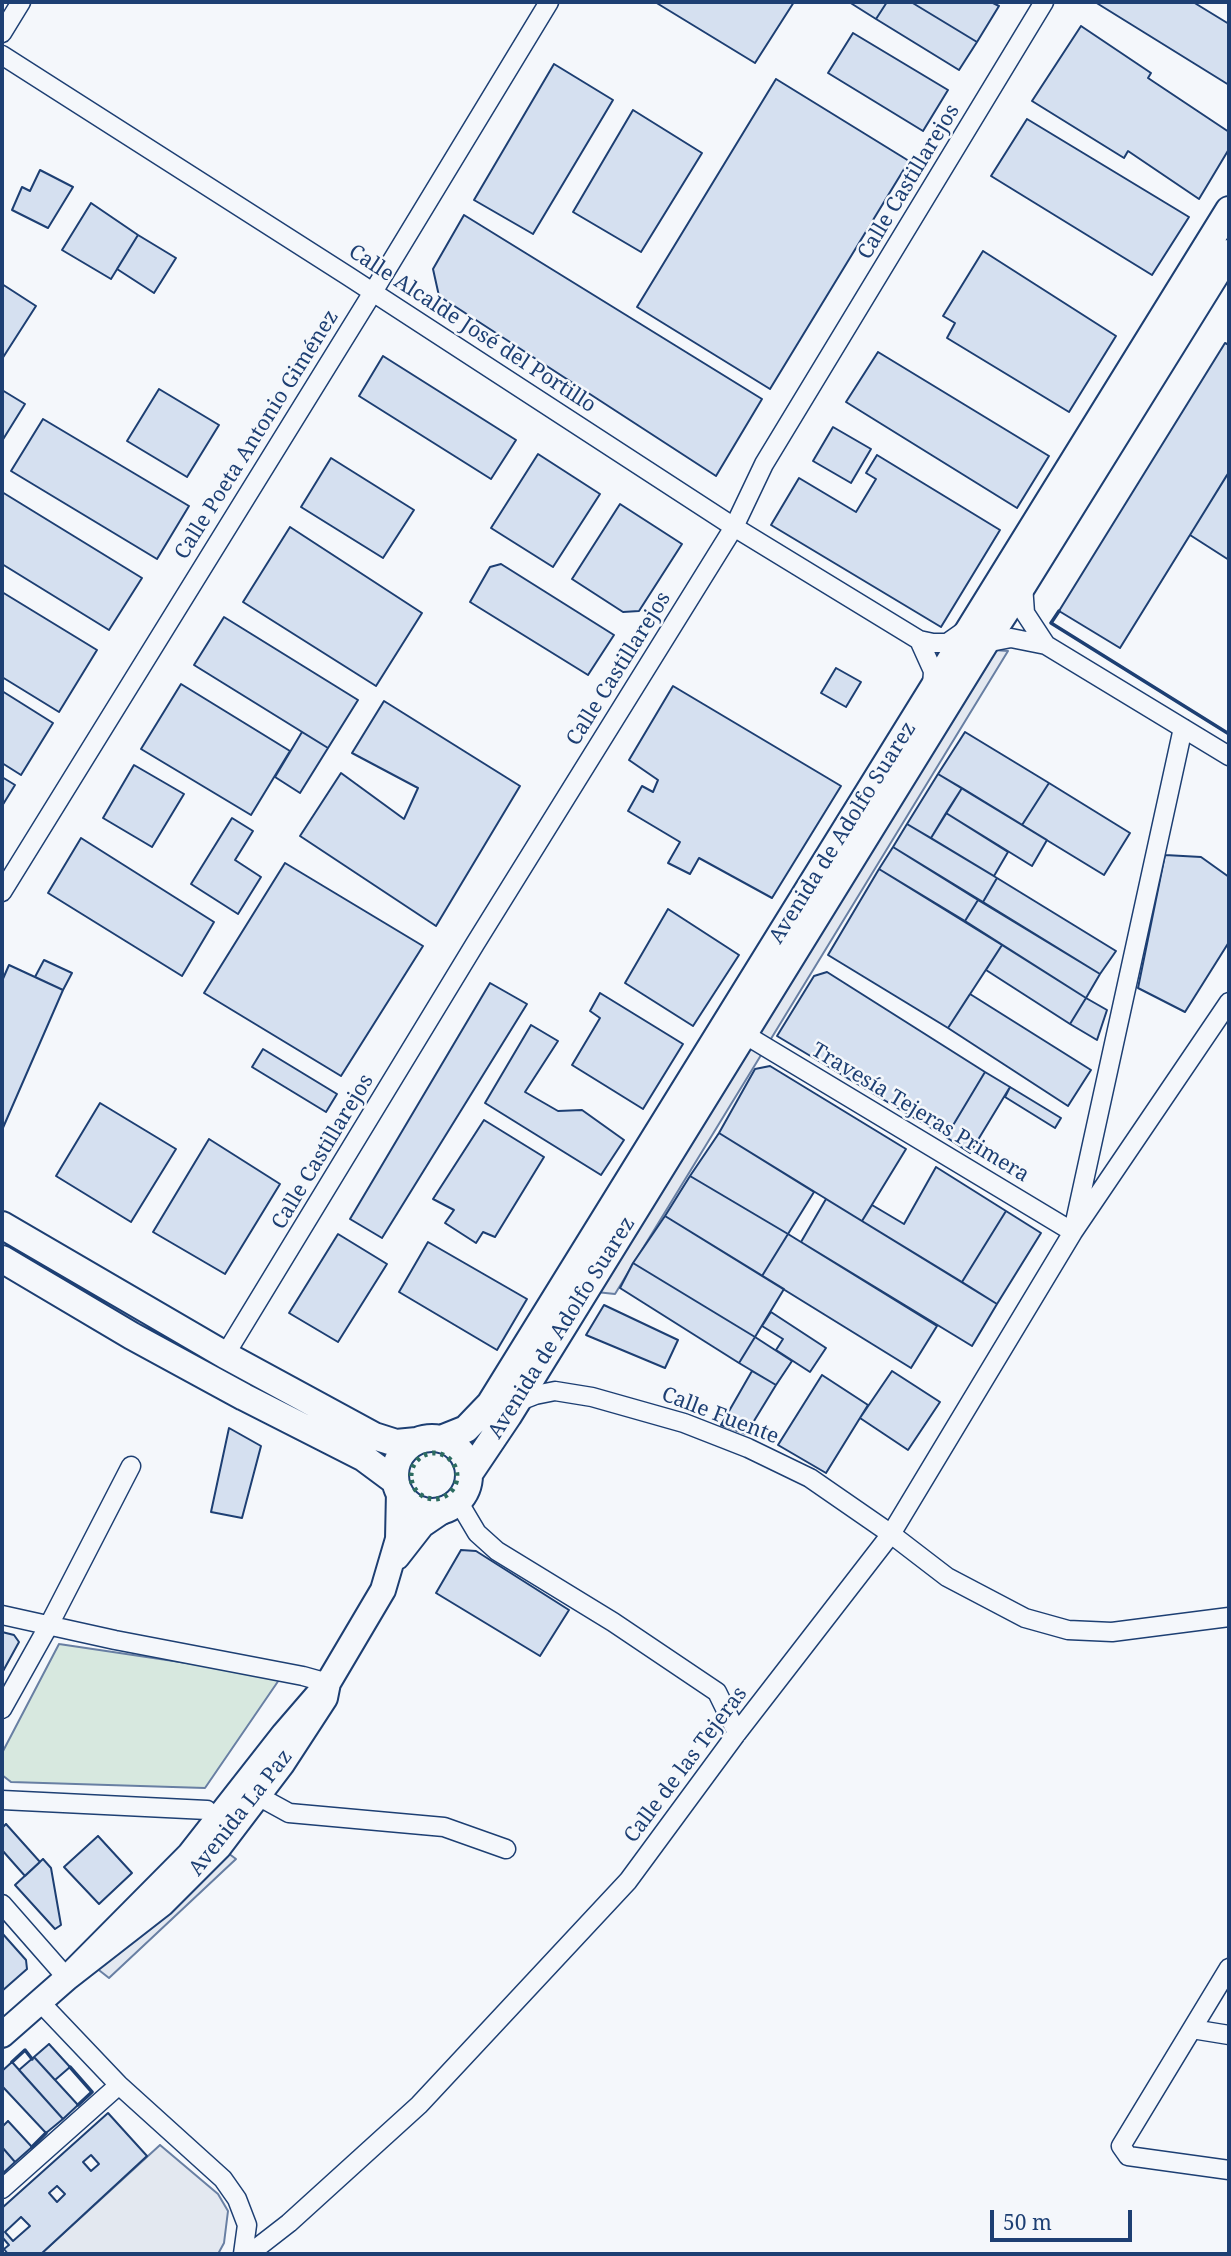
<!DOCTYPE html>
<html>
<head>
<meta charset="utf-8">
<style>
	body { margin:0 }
	#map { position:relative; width:1231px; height:2256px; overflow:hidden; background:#f4f7fb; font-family:"Noto Serif",serif }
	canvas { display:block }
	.frame { position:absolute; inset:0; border:4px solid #1d3f73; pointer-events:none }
	.scale { position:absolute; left:990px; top:2210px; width:142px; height:32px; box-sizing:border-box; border:4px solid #1d3f73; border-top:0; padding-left:9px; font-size:21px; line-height:24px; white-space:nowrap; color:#1d3f73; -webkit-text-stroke:5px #f4f7fb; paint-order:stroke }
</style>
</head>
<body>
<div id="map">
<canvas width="1231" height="2256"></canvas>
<div class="frame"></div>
<div class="scale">50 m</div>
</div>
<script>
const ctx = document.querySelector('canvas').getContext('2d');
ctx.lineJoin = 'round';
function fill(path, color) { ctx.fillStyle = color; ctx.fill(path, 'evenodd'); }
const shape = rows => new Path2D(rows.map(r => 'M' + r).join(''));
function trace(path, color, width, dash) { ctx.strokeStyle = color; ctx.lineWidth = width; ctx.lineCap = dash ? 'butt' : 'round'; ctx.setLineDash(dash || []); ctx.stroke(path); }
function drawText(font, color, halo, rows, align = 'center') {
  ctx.font = font + ' "Noto Serif",serif'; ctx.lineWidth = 5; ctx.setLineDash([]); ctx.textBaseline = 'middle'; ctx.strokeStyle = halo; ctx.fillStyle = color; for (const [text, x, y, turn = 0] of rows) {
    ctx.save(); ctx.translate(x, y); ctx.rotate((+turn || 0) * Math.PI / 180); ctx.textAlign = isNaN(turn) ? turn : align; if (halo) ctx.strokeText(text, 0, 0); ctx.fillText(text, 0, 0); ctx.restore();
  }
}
const green = shape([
	[59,1644,281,1677,205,1788,11,1782,2,1775,2,1753,59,1644]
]);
fill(green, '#d7e8df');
trace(green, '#687fa3', 2);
const parking = shape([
	[993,650,1008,651,615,1294,596,1292,993,650],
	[224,1850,236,1859,109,1978,95,1967,224,1850],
	[160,2145,218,2194,228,2211,224,2243,218,2254,41,2254,160,2145]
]);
fill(parking, '#e3e8f0');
trace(parking, '#687fa3', 2);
const building = shape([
	[655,2,794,2,755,63,655,2],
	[849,2,887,2,876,19,849,2],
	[887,2,911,2,977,42,959,70,876,19,887,2],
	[911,2,991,2,999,6,977,42,911,2],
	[1095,2,1193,2,1229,24,1229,85,1095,2],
	[1081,26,1151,73,1148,78,1229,132,1229,149,1199,199,1128,151,1124,158,1032,101,1081,26],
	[853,33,948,90,923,131,828,73,853,33],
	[554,64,613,100,533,234,474,200,554,64],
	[776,79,909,161,770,389,637,307,776,79],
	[633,110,702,153,641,252,573,212,633,110],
	[1027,119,1189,217,1152,275,991,176,1027,119],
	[40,170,73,187,48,228,12,210,22,187,30,191,40,170],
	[91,203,138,235,111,279,62,250,91,203],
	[464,215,762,399,716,476,439,296,433,269,464,215],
	[138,235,176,258,154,293,117,269,138,235],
	[983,251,1116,336,1069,412,947,338,955,323,943,316,983,251],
	[2,284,36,306,2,359,2,284],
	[1225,343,1229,345,1229,472,1120,648,1059,611,1225,343],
	[878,352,1049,456,1017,508,846,402,878,352],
	[383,356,516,440,491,479,359,396,383,356],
	[159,389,219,425,187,477,127,441,159,389],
	[2,390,25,404,2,441,2,390],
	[43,419,189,506,157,559,11,471,43,419],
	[833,427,871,449,851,483,813,461,833,427],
	[538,454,600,494,553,567,491,528,538,454],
	[877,455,1000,530,941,627,771,525,799,478,856,512,876,479,866,473,877,455],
	[331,458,414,510,383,558,301,507,331,458],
	[1227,475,1229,476,1229,560,1190,535,1227,475],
	[2,492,142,578,109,630,2,564,2,492],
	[620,504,682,544,639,611,623,612,572,579,620,504],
	[290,527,422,613,376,686,243,602,290,527],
	[501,564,614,635,588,675,470,602,490,567,501,564],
	[2,592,97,650,59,712,2,677,2,592],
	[224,617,358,700,328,748,194,665,224,617],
	[836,668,861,682,846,707,821,693,836,668],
	[181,684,290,751,251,815,141,749,181,684],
	[673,686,841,786,772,898,699,858,690,874,668,863,680,842,628,811,642,786,653,792,658,780,629,760,673,686],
	[2,691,53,723,21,775,2,763,2,691],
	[384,701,520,786,436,926,300,836,341,773,404,819,418,788,352,753,384,701],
	[302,732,328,748,300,793,275,777,302,732],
	[965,732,1049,783,1022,825,938,774,965,732],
	[134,765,184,794,152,847,103,818,134,765],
	[938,774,962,788,931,838,907,824,938,774],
	[2,777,15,785,2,806,2,777],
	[1049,783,1130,833,1104,875,1022,825,1049,783],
	[962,788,1047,840,1032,866,946,813,962,788],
	[946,813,1008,852,994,876,931,838,946,813],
	[232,818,253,831,235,860,261,877,238,914,191,884,232,818],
	[907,824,997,878,983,902,893,847,907,824],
	[81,838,214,922,182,976,48,893,81,838],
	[893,847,978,900,965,921,879,869,893,847],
	[1165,855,1201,857,1229,877,1229,942,1185,1012,1138,988,1165,855],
	[285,863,423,946,341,1076,204,993,285,863],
	[879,869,1002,945,948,1028,828,955,879,869],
	[997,878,1116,951,1100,974,983,902,997,878],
	[978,900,1100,974,1086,998,965,921,978,900],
	[668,909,739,955,693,1026,625,983,668,909],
	[1002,945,1086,998,1070,1024,986,970,1002,945],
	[44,960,72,973,63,990,35,977,44,960],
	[9,965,63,990,2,1130,2,981,9,965],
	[827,972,985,1072,946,1137,777,1036,814,976,827,972],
	[490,983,527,1004,382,1238,350,1219,490,983],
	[600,993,683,1044,643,1109,572,1065,600,1018,590,1011,600,993],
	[970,994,1091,1070,1068,1106,948,1028,970,994],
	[1086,998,1107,1010,1097,1040,1070,1024,1086,998],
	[531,1025,558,1041,525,1092,558,1111,582,1110,624,1140,601,1175,485,1103,531,1025],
	[263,1049,337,1094,326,1112,252,1067,263,1049],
	[770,1066,906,1149,862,1221,719,1133,755,1069,770,1066],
	[985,1072,1010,1087,970,1153,946,1137,985,1072],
	[1010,1087,1061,1118,1055,1128,1005,1097,1010,1087],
	[100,1103,176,1149,131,1222,56,1176,100,1103],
	[484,1120,544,1157,495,1237,483,1232,476,1243,445,1223,454,1210,433,1199,484,1120],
	[719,1133,814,1192,788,1234,690,1176,719,1133],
	[209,1139,280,1184,225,1274,153,1232,209,1139],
	[936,1167,1006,1211,962,1282,862,1221,872,1205,904,1224,936,1167],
	[690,1176,788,1234,762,1276,665,1216,690,1176],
	[826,1199,997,1304,972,1346,801,1242,826,1199],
	[1006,1211,1041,1233,997,1304,962,1282,1006,1211],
	[665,1216,784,1289,755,1337,633,1263,665,1216],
	[338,1234,387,1264,338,1342,289,1313,338,1234],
	[788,1234,937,1326,911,1368,762,1276,788,1234],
	[428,1242,527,1299,497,1350,399,1292,428,1242],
	[633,1263,755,1337,739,1363,620,1288,633,1263],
	[604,1305,678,1340,665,1368,586,1335,604,1305],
	[771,1312,826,1348,810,1372,776,1350,783,1339,762,1326,771,1312],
	[755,1337,792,1361,776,1385,739,1363,755,1337],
	[752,1371,776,1385,746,1434,721,1425,752,1371],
	[892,1371,940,1402,908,1450,860,1418,892,1371],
	[822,1375,868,1405,826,1473,778,1445,822,1375],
	[229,1428,261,1446,242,1518,211,1512,229,1428],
	[461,1550,476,1551,569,1610,540,1656,436,1593,461,1550],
	[2,1632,14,1635,19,1642,2,1673,2,1632],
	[6,1824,40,1862,25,1876,2,1850,2,1828,6,1824],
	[98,1836,132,1873,99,1904,64,1867,98,1836],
	[43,1859,51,1868,61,1925,55,1929,15,1885,43,1859],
	[2,1933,26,1960,27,1969,2,1991,2,1933],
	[49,2044,70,2067,55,2080,34,2057,49,2044],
	[34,2057,78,2105,63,2119,19,2070,34,2057],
	[12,2062,63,2119,46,2133,2,2086,2,2071,12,2062],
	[108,2113,147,2156,41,2254,8,2254,4,2249,9,2245,2,2237,2,2208,108,2113],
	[91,2155,99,2164,91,2171,83,2162,91,2155],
	[57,2186,65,2194,57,2202,49,2193,57,2186],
	[21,2217,30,2226,13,2241,5,2232,21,2217],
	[8,2121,32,2147,15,2162,2,2147,2,2127,8,2121],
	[2,2147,15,2162,2,2174,2,2147]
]);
fill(building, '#d5e0f0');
trace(building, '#1d3f73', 2);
const minor = shape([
	[2,33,21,2],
	[2,55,348,276,734,527,919,640,933,643,947,643,964,631],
	[1023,585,1025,613,1046,645],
	[919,640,933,671,932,688],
	[985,643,1011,638,1046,645,1229,756],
	[2,892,373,292,549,2],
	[744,1034,1073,1232],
	[1075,1222,1183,728],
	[225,1355,475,944,734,527,764,464,1044,2],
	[517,1402,535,1395,555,1391,592,1397,684,1423,748,1448,810,1478,891,1534,947,1577,1025,1618,1068,1630,1112,1632,1229,1617],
	[458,1501,477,1533,497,1551,613,1622,717,1692,737,1733],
	[2,1615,115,1640,303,1676,328,1683],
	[2,1709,49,1625,131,1466],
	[258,1796,289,1813,444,1827,506,1849],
	[2,1800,207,1810,212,1817,212,1828],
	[2,1904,67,1978],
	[1229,1968,1121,2146,1128,2156,1229,2170],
	[40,2002,119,2085,223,2179,237,2199,247,2225,243,2254],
	[1192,2029,1229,2035],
	[2,2189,119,2085],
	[249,2254,289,2223,419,2105,628,1881,737,1733,891,1534,1073,1232,1229,1002]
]);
const secondary = shape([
	[397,1557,422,1525,447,1508],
	[328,1683,383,1590,398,1539,399,1491],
	[2,2035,67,1978,190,1854,284,1734,328,1683,325,1698,282,1764,219,1847,162,1904,67,1978]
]);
const primary = shape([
	[2,1225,225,1355,374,1436,396,1443,417,1441],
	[2,1259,132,1336,244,1397,364,1458,395,1481],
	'395 1475a37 37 0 1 1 74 0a37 37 0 1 1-74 0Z',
	[441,1439,466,1429,490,1404,1229,210],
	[469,1474,508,1416,985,643,1023,585,1229,253]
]);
trace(minor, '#1d3f73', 21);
trace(secondary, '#1d3f73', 28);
trace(primary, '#1d3f73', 30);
trace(minor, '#f4f7fb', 18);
trace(secondary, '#f4f7fb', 24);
trace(primary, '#f4f7fb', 26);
trace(shape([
	'411 1476a23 23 0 1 1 46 0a23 23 0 1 1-46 0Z'
]), '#2c6c60', 5, [3.5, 5]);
trace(shape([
	[1059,611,1051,623,1229,734],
	[12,2062,25,2050,32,2059],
	[70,2067,92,2092,78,2105],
	[32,2147,46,2133]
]), '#1d3f73', 3.5);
drawText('21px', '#1d3f73', '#f4f7fb', [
	["Calle Castillarejos",909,182,-59],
	["Calle Alcalde José del Portillo",472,329,33],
	["Calle Poeta Antonio Giménez",257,435,-58],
	["Calle Castillarejos",619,669,-58],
	["Avenida de Adolfo Suarez",843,833,-58],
	["Travesía Tejeras Primera",920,1113,31],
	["Calle Castillarejos",323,1152,-59],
	["Avenida de Adolfo Suarez",562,1328,-58],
	["Calle Fuente",720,1416,21],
	["Calle de las Tejeras",686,1765,-53],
	["Avenida La Paz",241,1813,-52]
]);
</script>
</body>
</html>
